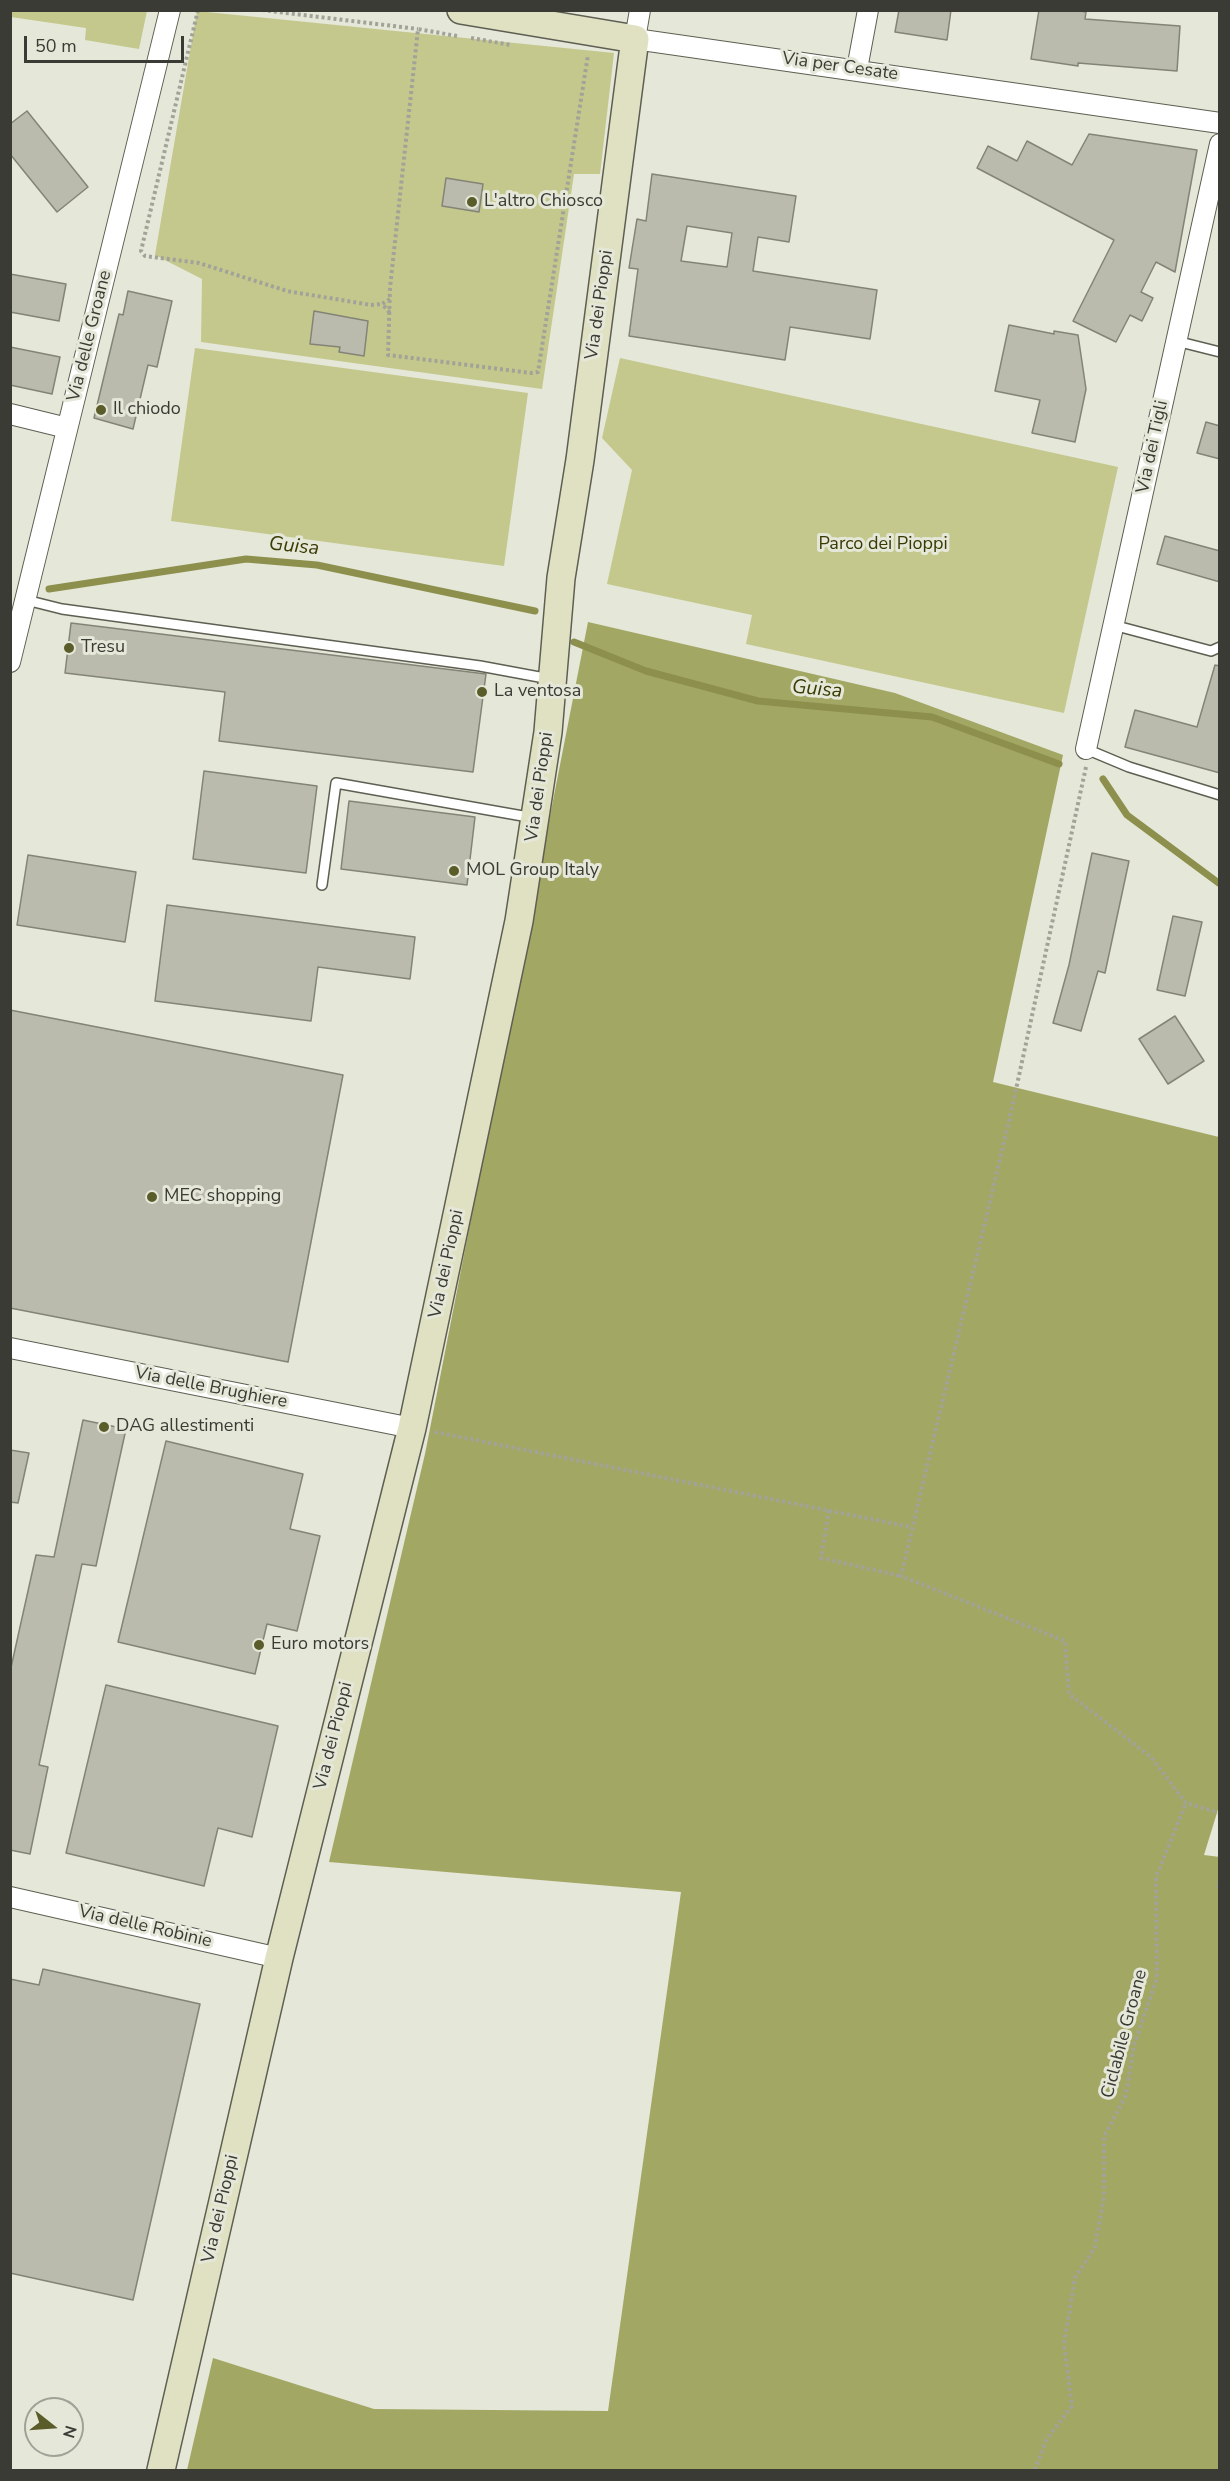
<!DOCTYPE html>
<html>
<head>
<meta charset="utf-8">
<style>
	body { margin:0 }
	#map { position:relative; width:1230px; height:2481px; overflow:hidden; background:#e5e7d8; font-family:"Nunito Sans",sans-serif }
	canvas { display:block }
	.frame { position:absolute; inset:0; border:12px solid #3b3b35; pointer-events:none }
	.north { position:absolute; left:24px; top:2397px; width:60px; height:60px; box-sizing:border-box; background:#e5e7d8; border:2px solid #a1a297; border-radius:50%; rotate:107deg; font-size:16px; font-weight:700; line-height:24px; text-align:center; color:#3b3b35 }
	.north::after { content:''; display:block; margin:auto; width:21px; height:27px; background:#5a5c2a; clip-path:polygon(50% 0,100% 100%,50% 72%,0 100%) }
	.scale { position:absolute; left:24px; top:36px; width:160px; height:27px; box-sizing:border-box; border:3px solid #3b3b35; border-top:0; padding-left:8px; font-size:18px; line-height:21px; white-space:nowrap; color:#3b3b35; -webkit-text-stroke:4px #e5e7d8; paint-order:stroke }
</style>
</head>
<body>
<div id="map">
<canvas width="1230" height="2481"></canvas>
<div class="frame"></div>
<div class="north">N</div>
<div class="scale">50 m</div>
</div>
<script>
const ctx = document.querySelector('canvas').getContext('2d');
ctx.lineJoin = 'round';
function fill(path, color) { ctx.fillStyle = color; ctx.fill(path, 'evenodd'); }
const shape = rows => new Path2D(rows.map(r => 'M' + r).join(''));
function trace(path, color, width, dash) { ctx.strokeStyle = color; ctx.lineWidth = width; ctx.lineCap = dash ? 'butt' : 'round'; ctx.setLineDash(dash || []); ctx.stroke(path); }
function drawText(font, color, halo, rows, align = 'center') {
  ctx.font = font + ' "Nunito Sans",sans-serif'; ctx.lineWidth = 6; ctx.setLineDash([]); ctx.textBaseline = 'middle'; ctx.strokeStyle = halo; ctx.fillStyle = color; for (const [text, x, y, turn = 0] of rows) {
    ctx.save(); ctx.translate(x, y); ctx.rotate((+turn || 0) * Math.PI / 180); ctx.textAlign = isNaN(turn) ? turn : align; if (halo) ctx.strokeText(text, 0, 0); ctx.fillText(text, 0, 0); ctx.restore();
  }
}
fill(shape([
	[11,10,147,10,147,11,139,49,85,40,86,28,11,17],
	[197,11,614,53,600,174,574,174,542,389,201,342,202,279,155,255],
	[195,348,528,393,504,566,171,521],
	[620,358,1118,467,1064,713,746,644,752,615,607,584,632,470,602,438]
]), '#c4c88c');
fill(shape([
	[588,622,895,693,1063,755,993,1082,1219,1137,1220,1803,1204,1855,1220,1857,1219,2470,187,2470,213,2358,374,2409,608,2411,681,1892,329,1862,425,1454]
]), '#a3a764');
trace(shape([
	[49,589,246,559,317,565,535,611],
	[574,642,646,671,758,701,932,717,1059,764],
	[1103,779,1127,815,1220,884]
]), '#8d8f4d', 7);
const building = shape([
	[899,10,951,10,947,40,895,32,899,10],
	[1039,10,1074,10,1086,12,1085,19,1180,26,1177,71,1078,63,1078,66,1031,59,1039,10],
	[27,111,88,187,57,212,10,154,10,124,27,111],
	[1089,134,1197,150,1175,272,1156,262,1141,292,1153,298,1142,321,1130,315,1116,342,1073,321,1114,240,977,168,988,146,1017,161,1027,141,1072,165,1089,134],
	[652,174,796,196,789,242,758,237,753,271,877,290,870,339,790,327,785,360,629,336,638,269,629,268,637,219,646,221,652,174],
	[687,226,732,233,727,267,681,261,687,226],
	[446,178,483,184,479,212,442,206,446,178],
	[10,274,66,284,59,321,10,312,10,274],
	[128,291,172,301,157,367,148,365,133,429,94,418,119,314,123,315,128,291],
	[314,311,368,321,364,356,339,352,340,347,310,344,314,311],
	[1009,325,1054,334,1054,331,1078,335,1086,389,1075,442,1032,433,1040,400,995,391,1009,325],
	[10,347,60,357,52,394,10,385,10,347],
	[1206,422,1220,426,1220,459,1197,453,1206,422],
	[1165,536,1220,551,1220,582,1157,564,1165,536],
	[71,623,486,674,473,772,219,741,225,692,65,673,71,623],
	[1215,665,1220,666,1220,773,1125,747,1135,710,1197,727,1215,665],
	[204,771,317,786,306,873,193,859,204,771],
	[349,801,475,817,467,885,341,869,349,801],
	[1092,853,1129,861,1105,973,1098,971,1081,1031,1053,1023,1069,965,1092,853],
	[28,855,136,872,125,942,17,925,28,855],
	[167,905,415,937,410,979,318,967,311,1021,155,1001,167,905],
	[1173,916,1202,922,1185,996,1157,990,1173,916],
	[10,1010,343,1075,288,1362,10,1308,10,1010],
	[1175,1016,1204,1061,1168,1084,1139,1039,1175,1016],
	[83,1420,126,1429,96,1566,82,1564,39,1765,48,1767,30,1854,10,1850,10,1672,36,1555,54,1557,83,1420],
	[166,1441,303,1474,290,1529,320,1536,297,1631,267,1624,255,1674,118,1642,166,1441],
	[10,1450,29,1453,18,1503,10,1502,10,1450],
	[106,1685,278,1726,252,1837,218,1828,204,1886,66,1853,106,1685],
	[43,1969,200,2004,133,2300,10,2273,10,1979,39,1985,43,1969]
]);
fill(building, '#babbac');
trace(building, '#838477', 1.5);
const lane = shape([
	[1176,341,1220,352],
	[26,600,62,609,480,666,550,679],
	[1113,625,1211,651,1220,647],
	[1086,749,1129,767,1220,795],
	[322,885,336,783,534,818]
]);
const street = shape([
	[640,10,635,39,1220,123],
	[857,69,868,10],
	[10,414,67,428],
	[10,662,170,10],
	[1086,749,1220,144],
	[10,1348,412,1428],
	[10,1897,279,1958]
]);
const secondary = shape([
	[161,2470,279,1958,412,1428,519,921,548,732,561,578,580,460,632,61,635,39,461,10]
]);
trace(lane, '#5e5f52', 12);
trace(street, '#5e5f52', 22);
trace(secondary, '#5e5f52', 30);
trace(shape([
	[198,10,141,251,145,256,199,263,287,291,371,305,382,304],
	[262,10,418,29],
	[457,36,418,29,390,288,388,355,531,373,538,372,588,55],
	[471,38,511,45],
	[390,299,382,304,391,314],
	[1086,767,1010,1117,901,1576,1065,1641,1069,1694,1151,1757,1186,1803,1220,1813],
	[435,1432,911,1527],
	[829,1510,821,1558,901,1576],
	[1220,1880,1217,1885,1220,1887],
	[1035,2470,1046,2440,1072,2406,1064,2344,1075,2278,1095,2247,1104,2197,1104,2137,1126,2095,1134,2045,1157,1978,1156,1877,1186,1803]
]), '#a2a398', 4, [3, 3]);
trace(lane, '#fff', 9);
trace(street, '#fff', 20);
trace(secondary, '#e0e1c2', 27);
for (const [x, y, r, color] of [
	[472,202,6,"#5a5c2a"],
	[101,410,6,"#5a5c2a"],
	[69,648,6,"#5a5c2a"],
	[482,692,6,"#5a5c2a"],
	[454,871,6,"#5a5c2a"],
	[152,1197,6,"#5a5c2a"],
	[104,1427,6,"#5a5c2a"],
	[259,1645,6,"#5a5c2a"]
]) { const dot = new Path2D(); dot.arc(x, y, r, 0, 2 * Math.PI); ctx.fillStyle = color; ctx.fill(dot); trace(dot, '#e5e7d8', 2); }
drawText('18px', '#3b3b35', '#e5e7d8', [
	["Via per Cesate",840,67,8],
	["Via dei Pioppi",600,305,-82],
	["Via delle Groane",90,336,-76],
	["Via dei Tigli",1153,447,-78],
	["Via dei Pioppi",540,787,-82],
	["Via dei Pioppi",447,1264,-78],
	["Via delle Brughiere",211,1388,11],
	["Via dei Pioppi",334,1736,-76],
	["Via delle Robinie",145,1927,13],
	["Ciclabile Groane",1125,2034,-75],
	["Via dei Pioppi",221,2209,-77]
]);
drawText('18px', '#3b3b35', '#e5e7d8', [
	["L'altro Chiosco",484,202],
	["Il chiodo",113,410],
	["Tresu",81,648],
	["La ventosa",494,692],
	["MOL Group Italy",466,871],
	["MEC shopping",164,1197],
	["DAG allestimenti",116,1427],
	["Euro motors",271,1645]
], 'left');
drawText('18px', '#393a03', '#e5e7d8', [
	["Parco dei Pioppi",883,545]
]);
drawText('italic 20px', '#3a3b05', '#e5e7d8', [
	["Guisa",294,547,6],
	["Guisa",817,690,5]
]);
</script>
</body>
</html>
